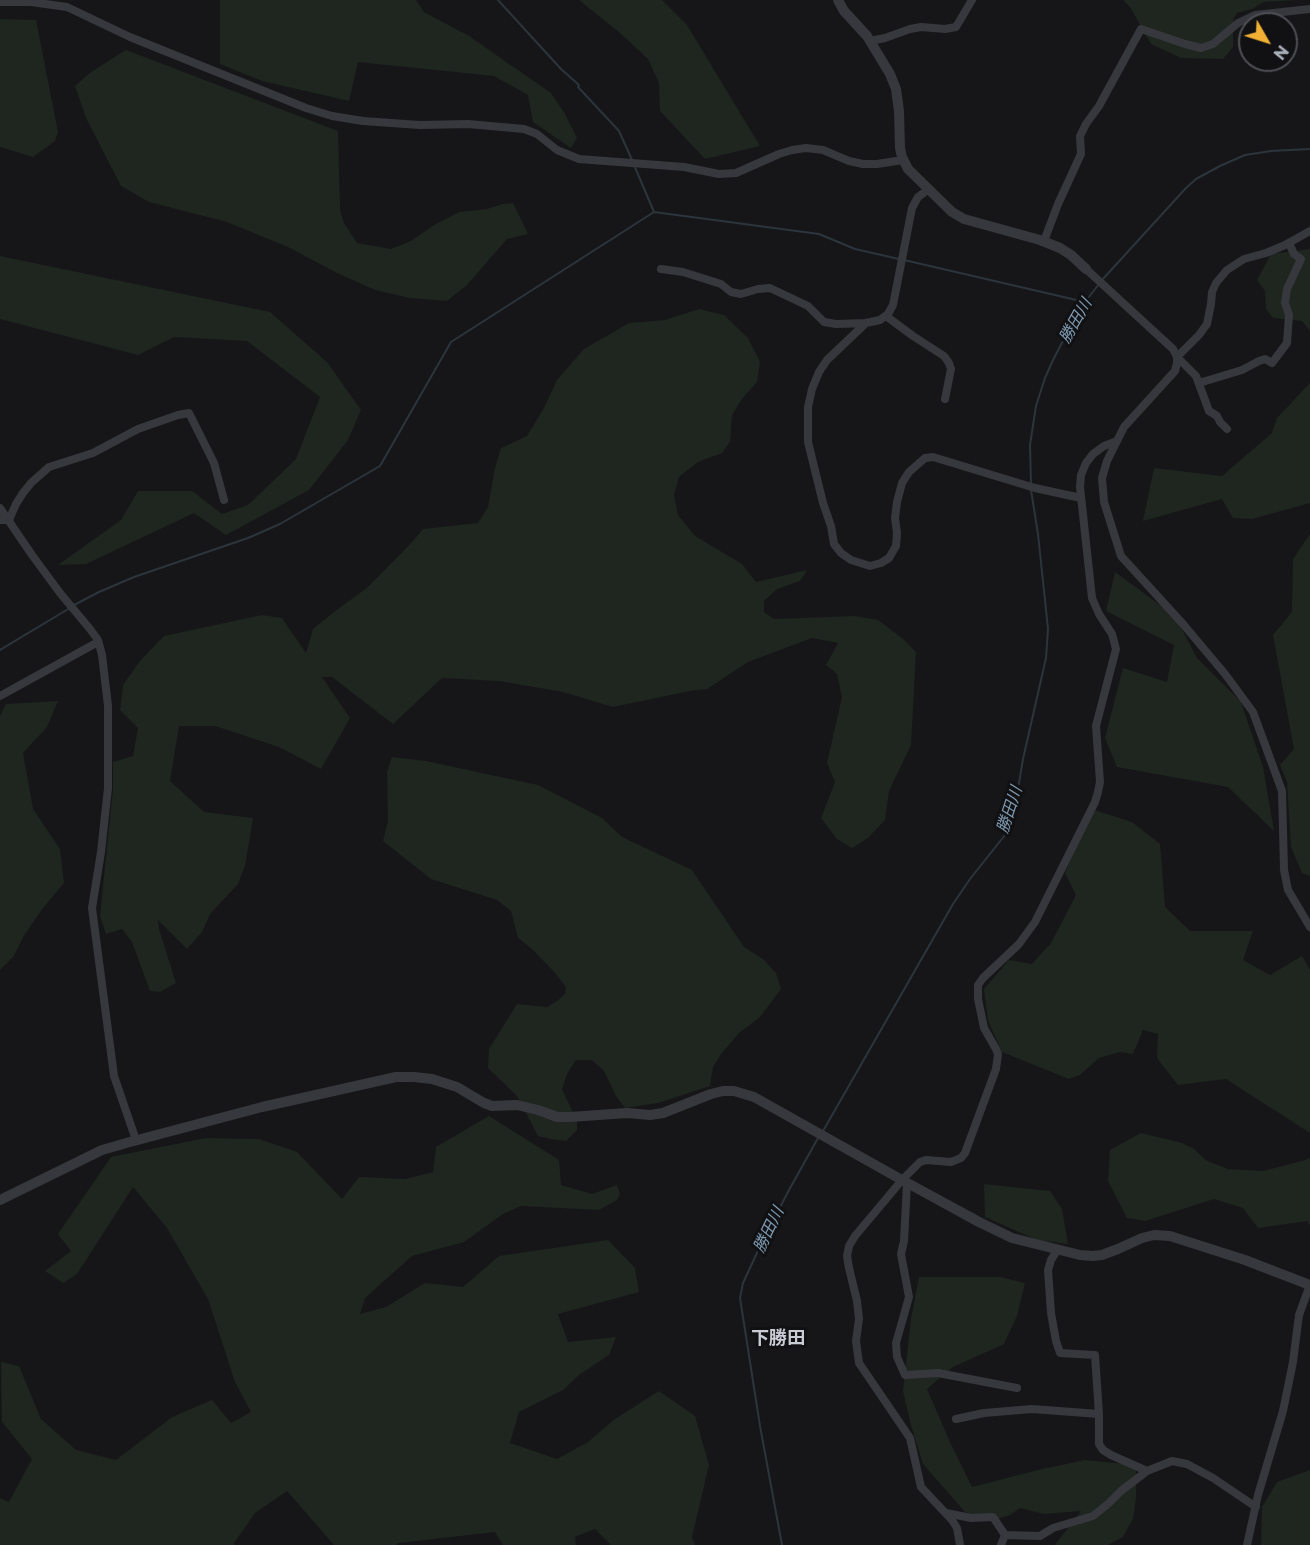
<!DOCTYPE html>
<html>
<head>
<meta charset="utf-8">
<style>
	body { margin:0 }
	#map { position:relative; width:1310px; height:1545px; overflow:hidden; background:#161618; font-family:Montserrat,sans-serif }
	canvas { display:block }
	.north { position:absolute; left:1238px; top:12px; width:60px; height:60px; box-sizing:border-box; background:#111113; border:2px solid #4d4f55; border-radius:50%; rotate:129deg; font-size:16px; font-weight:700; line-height:24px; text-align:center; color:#a8adb8 }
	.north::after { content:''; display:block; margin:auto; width:21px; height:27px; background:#f2b134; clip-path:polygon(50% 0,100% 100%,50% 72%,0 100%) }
</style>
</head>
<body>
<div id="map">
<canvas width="1310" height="1545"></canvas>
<div class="north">N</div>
</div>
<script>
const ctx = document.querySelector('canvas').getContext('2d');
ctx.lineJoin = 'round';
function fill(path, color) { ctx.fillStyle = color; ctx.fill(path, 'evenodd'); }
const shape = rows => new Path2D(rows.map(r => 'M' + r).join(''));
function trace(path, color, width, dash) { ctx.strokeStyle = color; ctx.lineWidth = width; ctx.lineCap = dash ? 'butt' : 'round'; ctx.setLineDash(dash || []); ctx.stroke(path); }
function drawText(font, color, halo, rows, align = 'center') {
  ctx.font = font + ' Montserrat,"Noto Sans JP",sans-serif'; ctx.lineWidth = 6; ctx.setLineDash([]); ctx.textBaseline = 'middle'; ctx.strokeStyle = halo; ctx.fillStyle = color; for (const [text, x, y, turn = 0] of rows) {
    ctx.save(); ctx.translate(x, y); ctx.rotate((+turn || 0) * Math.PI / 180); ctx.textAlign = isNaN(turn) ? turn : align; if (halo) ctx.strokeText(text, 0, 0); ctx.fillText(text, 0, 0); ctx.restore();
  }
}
fill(shape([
	[220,0,416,0,424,12,469,36,551,93,565,114,577,138,571,148,533,122,528,95,494,76,358,62,349,101,262,81,220,64],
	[579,0,662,0,687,25,760,146,705,159,660,111,659,83,648,59,620,33],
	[1123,0,1297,0,1264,2,1252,9,1237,13,1233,20,1233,47,1223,59,1181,58,1151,44,1130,7],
	[0,19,36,20,58,132,55,141,33,157,0,147],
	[126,50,338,131,340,210,344,223,357,243,391,249,411,241,434,225,459,212,487,209,503,204,513,203,528,234,507,239,467,285,447,301,410,298,375,290,337,273,288,247,227,222,149,202,121,186,86,118,75,86,91,72],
	[1310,249,1310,331,1302,321,1273,318,1266,309,1265,291,1257,280,1271,254],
	[0,256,270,312,327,362,361,410,348,440,309,490,226,535,194,513,86,564,58,565,121,520,138,491,192,491,222,514,248,505,296,459,320,397,247,341,174,337,138,355,0,319],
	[699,309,724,315,748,338,760,362,757,382,742,399,732,415,730,442,722,453,698,462,679,477,674,495,678,515,695,536,742,564,756,582,807,570,800,581,777,589,764,601,764,612,774,619,855,616,878,620,903,639,916,652,911,745,889,791,885,820,868,838,852,848,837,839,821,818,835,782,827,763,842,697,837,674,826,665,838,643,812,638,748,662,707,689,690,691,613,707,563,692,499,681,442,678,393,724,332,677,322,677,350,718,321,769,279,747,215,726,179,726,170,781,204,812,253,818,245,866,238,884,210,914,202,932,187,949,158,920,159,929,176,983,160,992,150,991,132,942,122,929,106,934,100,916,113,789,113,762,133,756,138,728,120,710,123,685,140,661,164,636,262,615,282,618,306,653,313,629,339,608,367,588,413,541,423,529,478,523,488,507,495,468,501,448,527,436,544,408,557,380,584,349,629,323,665,320],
	[1310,383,1310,503,1252,519,1233,518,1222,499,1143,521,1154,468,1222,476,1272,433,1277,418],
	[1310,534,1310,876,1302,873,1291,847,1287,782,1280,765,1294,749,1273,635,1292,612,1293,559],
	[1115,572,1175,616,1197,658,1241,702,1263,767,1274,831,1228,787,1117,767,1105,738,1123,668,1167,682,1174,645,1106,611],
	[58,701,47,727,23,753,33,809,60,849,64,883,43,908,25,934,13,957,0,970,0,716,6,704],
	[392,757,426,761,538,785,602,818,622,837,692,870,744,947,763,959,776,973,781,989,760,1017,739,1033,721,1054,713,1067,710,1086,658,1103,625,1108,616,1096,604,1071,592,1060,576,1060,567,1074,562,1089,577,1121,577,1130,566,1141,551,1139,538,1136,517,1096,488,1068,489,1049,517,1004,547,1007,557,1001,565,994,566,987,556,974,532,949,518,938,511,911,497,900,431,879,383,841,388,821,387,772],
	[1091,809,1132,822,1160,844,1165,907,1190,931,1253,931,1243,960,1270,975,1302,956,1310,970,1310,1133,1226,1079,1178,1085,1157,1058,1158,1034,1143,1030,1133,1054,1120,1052,1099,1058,1080,1075,1069,1079,1002,1052,988,1021,984,989,1009,960,1032,964,1051,943,1076,895,1065,873],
	[489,1116,559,1160,561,1185,592,1194,617,1185,620,1194,617,1200,599,1210,521,1206,503,1214,464,1242,412,1256,365,1298,360,1314,386,1307,425,1283,463,1287,499,1256,608,1240,635,1268,639,1292,558,1314,568,1342,616,1337,609,1355,579,1375,563,1390,519,1412,510,1443,557,1459,588,1442,615,1419,659,1391,695,1416,709,1465,692,1537,695,1545,611,1545,595,1529,575,1537,576,1545,503,1545,495,1532,399,1543,396,1545,334,1545,287,1491,255,1513,234,1543,234,1545,0,1545,0,1498,9,1502,32,1459,2,1422,1,1362,19,1366,41,1419,76,1450,116,1460,172,1417,212,1400,231,1423,251,1412,235,1382,208,1299,167,1228,133,1187,77,1274,63,1283,45,1271,71,1251,58,1234,111,1157,206,1138,259,1139,297,1152,342,1199,359,1177,405,1179,433,1172,436,1147],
	[1141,1133,1182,1143,1194,1149,1207,1161,1228,1169,1263,1171,1302,1161,1310,1158,1310,1225,1307,1221,1258,1228,1243,1208,1214,1199,1145,1221,1127,1218,1108,1181,1110,1150],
	[984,1184,1050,1191,1062,1209,1068,1244,1037,1240,985,1217],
	[919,1277,1000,1277,1025,1283,1017,1316,1004,1344,953,1367,927,1389,950,1442,972,1487,1038,1470,1085,1460,1136,1465,1136,1498,1133,1519,1123,1537,1108,1545,1055,1545,1081,1511,1044,1514,1020,1508,1010,1515,997,1519,979,1519,965,1512,923,1464,911,1425,903,1391,911,1319],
	[1310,1470,1310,1545,1261,1545,1262,1507,1277,1482]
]), '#1e261f');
trace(shape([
	[498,0,561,69,579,85,578,87,619,131,632,160],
	[634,165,654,212],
	[904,260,1085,302],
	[1102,280,1186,188,1196,179,1220,166,1245,155,1271,151,1310,149],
	[1031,484,1030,445,1036,406,1045,378,1054,358,1074,320,1085,302,1099,284],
	[74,605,99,592,134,577,248,538,280,524,380,466,451,342,654,212,819,234,855,249,899,259],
	[0,650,70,608],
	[823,1131,953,904,970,879,1005,835,1016,801,1023,759,1046,658,1048,629,1038,534,1031,490],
	[782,1545,760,1426,740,1298,743,1283,763,1240,789,1190,818,1138]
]), '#2c353c', 2);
trace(shape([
	[0,2,31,2,67,7,130,37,306,108,332,116,363,121,391,123,420,125,468,124,524,129,537,134,557,150,579,159,684,167,719,174,736,173,779,154,792,150,806,148,823,150,849,161,863,164,877,164,903,160],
	[870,41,885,38,910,29,921,27,945,29,956,27,972,0],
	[1044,241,1058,204,1081,154,1080,136,1086,124,1099,106,1141,29,1185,44,1201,48,1213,44,1238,23,1255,15,1310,9],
	[661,269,683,272,721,284,731,292,741,294,758,289,770,288,808,306,824,322,836,324,866,323,880,320,888,314,893,305,912,208,918,197,929,189],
	[1086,269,1173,349,1177,357,1177,363,1175,371,1124,427,1107,461,1102,478,1104,502,1121,556,1183,624,1225,674,1253,712,1282,791,1284,870,1288,890,1310,927],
	[886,316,913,336,944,356,949,363,951,369,945,399],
	[866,323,827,360,819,372,812,389,808,407,808,442,823,503,831,526,834,544,841,553,851,560,870,566,881,563,889,558,896,546,897,533,895,518,897,502,902,483,909,472,925,458,933,457,1035,488,1081,498],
	[1199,383,1242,370,1259,361,1265,359,1272,363,1287,343,1289,315,1285,303,1287,289,1301,259,1294,254,1289,243],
	[1227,429,1220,422,1217,416,1209,411,1196,376,1177,357,1199,335,1207,324,1211,304,1212,292,1216,283,1227,270,1244,259,1266,253,1285,245,1310,231],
	[0,508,32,555,60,593,90,629,98,640,102,655,108,706,108,788,101,852,92,908,114,1076,136,1140],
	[0,520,9,520,16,504,23,493,31,483,49,467,93,453,138,429,178,415,189,413,214,463,224,500],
	[0,696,98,642],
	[907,1183,904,1241,901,1254,909,1297,896,1343,897,1357,905,1375,938,1373,1017,1388],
	[1058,1249,1051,1260,1048,1270,1051,1313,1056,1341,1060,1353,1095,1355,1099,1414,1099,1444,1103,1450,1111,1455,1147,1471],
	[956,1419,984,1413,1032,1409,1099,1414],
	[946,1513,971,1518,993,1517,1005,1535,1001,1545],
	[1005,1535,1040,1536,1053,1528,1093,1516,1109,1503,1121,1491,1147,1471,1172,1461,1187,1464,1213,1478,1256,1507],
	[960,1545,957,1528,952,1520,921,1487,910,1438,859,1363,856,1341,859,1319,857,1301,849,1268,847,1256,849,1246,855,1236,902,1180,920,1162,926,1160,951,1162,961,1158,965,1153,996,1069,998,1054,996,1049,984,1028,978,999,978,985,983,978,1019,944,1035,922,1095,802,1098,792,1100,782,1096,726,1116,649,1112,634,1099,614,1092,598,1080,487,1081,475,1086,463,1093,454,1104,446,1117,441],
	[1247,1545,1258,1495,1283,1411,1293,1362,1299,1315,1310,1285]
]), '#37383d', 8);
trace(shape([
	[838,0,844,11,867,36,890,74,896,89,899,111,900,148,902,157,908,169,952,212,964,219,1040,240,1060,248,1071,255,1086,269],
	[0,1200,102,1150,130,1142,262,1107,396,1077,414,1077,432,1079,457,1087,484,1103,492,1106,517,1105,538,1110,557,1117,570,1117,627,1113,650,1115,663,1113,711,1094,723,1091,734,1091,754,1097,902,1180,979,1222,1012,1238,1080,1255,1093,1256,1102,1255,1118,1249,1142,1238,1154,1235,1170,1236,1245,1260,1310,1285]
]), '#37383d', 10);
drawText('italic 16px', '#7f9bb3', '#111113', [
	["勝田川",1076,321,-60],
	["勝田川",1010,810,-72],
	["勝田川",769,1230,-64]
]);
drawText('bold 18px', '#c9ccd4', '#111113', [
	["下勝田",778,1339]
]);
</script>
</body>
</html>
